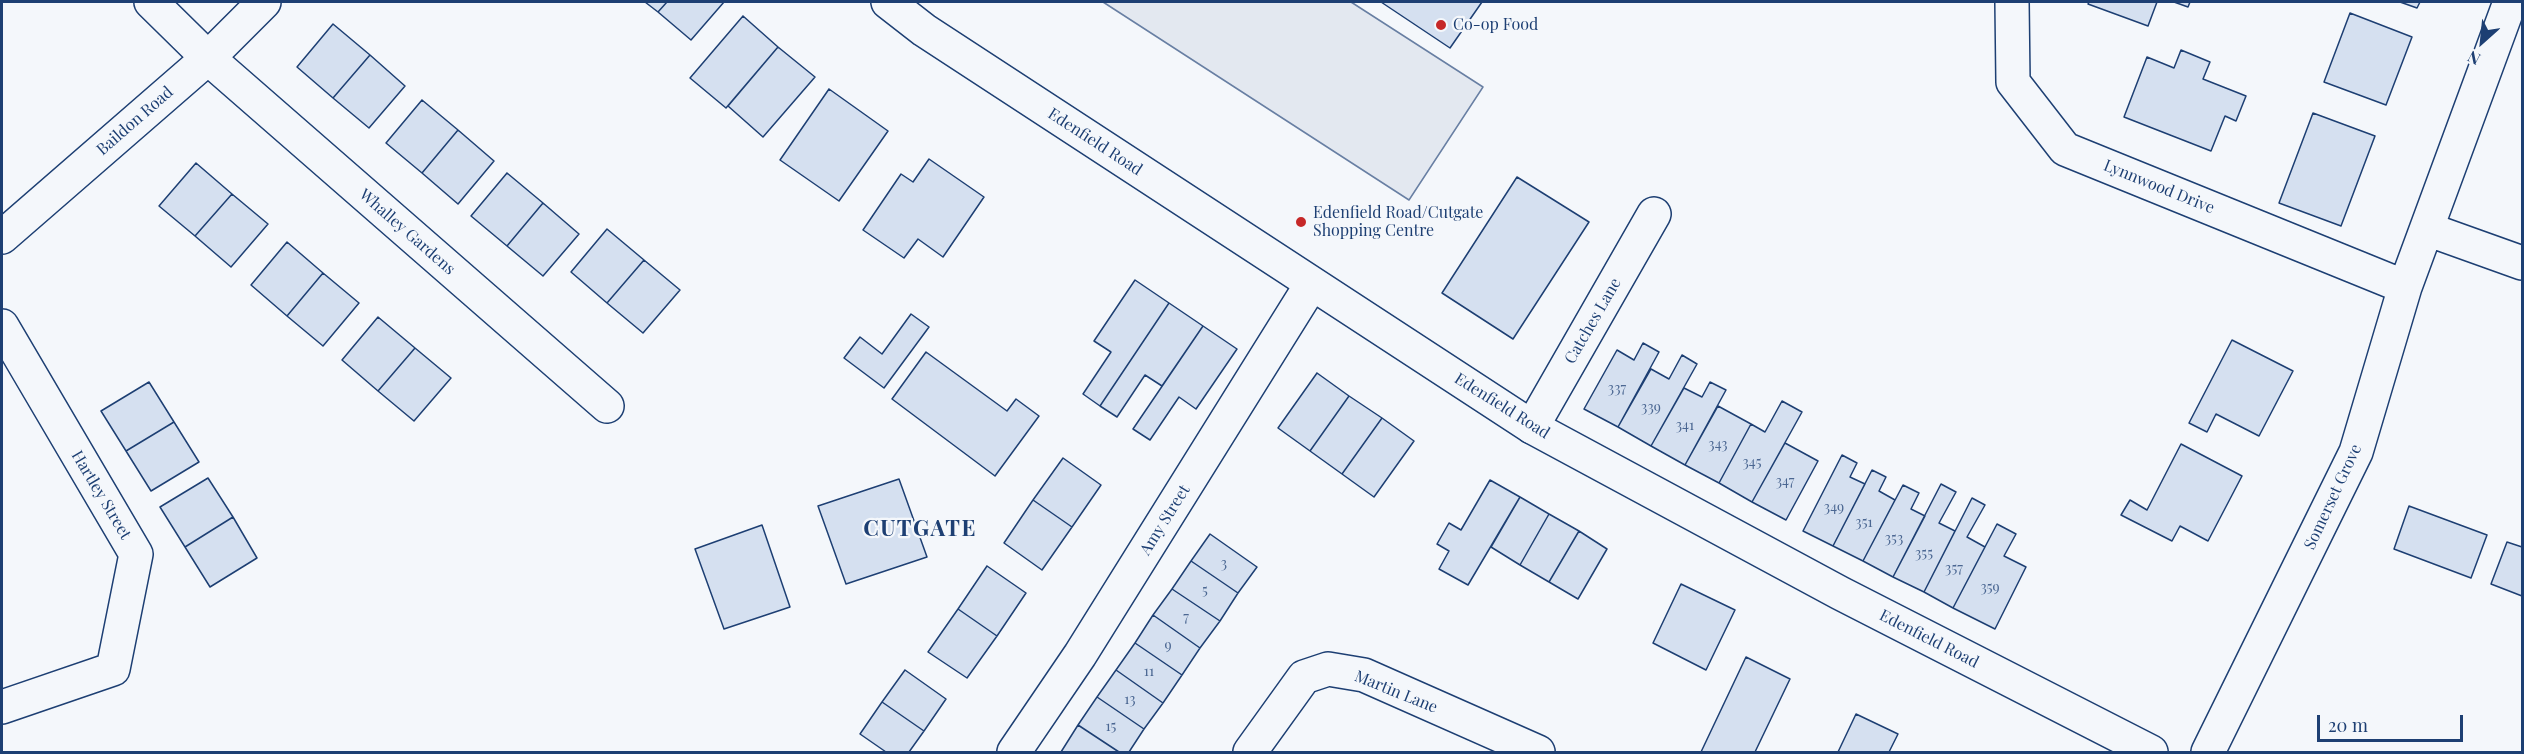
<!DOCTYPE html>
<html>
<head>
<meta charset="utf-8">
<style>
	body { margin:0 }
	#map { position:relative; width:2524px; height:754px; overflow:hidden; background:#f4f7fb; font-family:"Playfair Display",serif }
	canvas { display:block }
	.frame { position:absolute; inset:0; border:3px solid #1d3f73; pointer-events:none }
	.north { position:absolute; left:2452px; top:12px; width:60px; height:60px; -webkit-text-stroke:4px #f4f7fb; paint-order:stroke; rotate:207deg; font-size:16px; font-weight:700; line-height:24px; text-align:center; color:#1d3f73 }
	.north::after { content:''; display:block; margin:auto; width:21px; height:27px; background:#1d3f73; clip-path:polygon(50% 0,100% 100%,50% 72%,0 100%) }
	.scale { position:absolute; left:2317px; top:715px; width:146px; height:27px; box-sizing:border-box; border:3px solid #1d3f73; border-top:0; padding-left:8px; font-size:18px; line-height:21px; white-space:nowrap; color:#1d3f73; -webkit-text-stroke:4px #f4f7fb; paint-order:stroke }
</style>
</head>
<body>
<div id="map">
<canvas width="2524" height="754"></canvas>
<div class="frame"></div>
<div class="north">N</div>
<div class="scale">20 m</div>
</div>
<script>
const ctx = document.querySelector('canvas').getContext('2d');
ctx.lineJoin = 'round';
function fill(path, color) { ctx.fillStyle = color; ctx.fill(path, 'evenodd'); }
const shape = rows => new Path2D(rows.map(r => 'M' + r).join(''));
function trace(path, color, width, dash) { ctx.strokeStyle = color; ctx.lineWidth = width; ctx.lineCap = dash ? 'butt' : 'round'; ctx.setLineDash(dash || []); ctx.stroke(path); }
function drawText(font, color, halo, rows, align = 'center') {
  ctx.font = font + ' "Playfair Display",serif'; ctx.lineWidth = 4.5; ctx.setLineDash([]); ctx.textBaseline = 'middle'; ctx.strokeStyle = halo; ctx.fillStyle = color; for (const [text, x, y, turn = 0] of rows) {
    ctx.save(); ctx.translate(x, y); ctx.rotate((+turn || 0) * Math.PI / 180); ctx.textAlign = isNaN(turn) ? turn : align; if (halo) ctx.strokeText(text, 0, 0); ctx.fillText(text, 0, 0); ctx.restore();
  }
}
const parking = shape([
	[1103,2,1351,2,1483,87,1409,200,1103,2]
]);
fill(parking, '#e3e8f0');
trace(parking, '#687fa3', 1.5);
const building = shape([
	[645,2,667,2,658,12,645,2],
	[667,2,724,2,691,40,658,12,667,2],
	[1381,2,1482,2,1450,48,1381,2],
	[2089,2,2157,2,2148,26,2088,4,2089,2],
	[2174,2,2190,2,2188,7,2174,2],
	[2400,2,2420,2,2417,8,2400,2],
	[2350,13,2412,37,2386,105,2324,82,2350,13],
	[743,16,778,47,726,108,690,78,743,16],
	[333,24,370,55,333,98,297,67,333,24],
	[778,47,815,77,763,137,728,106,778,47],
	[2181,50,2210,62,2203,79,2246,96,2236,121,2225,116,2211,151,2124,117,2147,57,2174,68,2181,50],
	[370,55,405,86,369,128,333,98,370,55],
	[829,89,888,131,839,201,780,160,829,89],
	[422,100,458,130,422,173,386,143,422,100],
	[2313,113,2375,136,2341,226,2279,203,2313,113],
	[458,130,494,161,458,204,422,173,458,130],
	[929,159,984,197,943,257,918,239,904,258,863,230,901,174,913,182,929,159],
	[196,163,232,194,195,236,159,206,196,163],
	[507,173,543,203,507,246,471,216,507,173],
	[1517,177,1589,222,1513,339,1442,293,1517,177],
	[232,194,268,224,231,267,195,236,232,194],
	[543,203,579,234,543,276,507,246,543,203],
	[607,229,644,260,607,303,571,272,607,229],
	[287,242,323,273,287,316,251,285,287,242],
	[644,260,680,290,643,333,607,303,644,260],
	[323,273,359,303,323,346,287,316,323,273],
	[1135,280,1169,303,1100,406,1083,394,1111,352,1094,341,1135,280],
	[1169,303,1203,326,1162,386,1145,375,1117,417,1100,406,1169,303],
	[911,314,929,327,884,388,844,358,860,337,882,354,911,314],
	[378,317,415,348,378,391,342,360,378,317],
	[1203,326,1237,349,1196,409,1179,397,1150,440,1133,429,1203,326],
	[2232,340,2293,371,2259,436,2216,414,2207,432,2189,423,2232,340],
	[1643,343,1659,352,1618,427,1584,409,1617,350,1634,360,1643,343],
	[415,348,451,378,414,421,378,391,415,348],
	[926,352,1007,411,1016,399,1039,416,995,476,892,399,926,352],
	[1682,355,1697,364,1651,446,1618,427,1651,369,1669,379,1682,355],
	[1317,373,1349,396,1310,451,1278,428,1317,373],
	[149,382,174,422,126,451,101,411,149,382],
	[1710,382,1726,390,1685,465,1651,446,1684,388,1702,397,1710,382],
	[1349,396,1382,418,1342,474,1310,451,1349,396],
	[1782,401,1802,412,1752,502,1719,483,1751,424,1765,432,1782,401],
	[1718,406,1751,424,1719,483,1685,465,1718,406],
	[1382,418,1414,441,1374,497,1342,474,1382,418],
	[174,422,199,462,151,491,126,451,174,422],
	[1785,443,1818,461,1786,520,1752,502,1785,443],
	[2181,444,2242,476,2208,541,2180,526,2172,541,2121,515,2130,500,2147,510,2181,444],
	[1842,455,1857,463,1850,477,1865,484,1833,546,1803,531,1842,455],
	[1063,458,1101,485,1072,527,1033,500,1063,458],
	[1872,470,1886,477,1879,491,1895,500,1863,561,1833,546,1872,470],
	[208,478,233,517,185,547,160,507,208,478],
	[899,479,927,557,846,584,818,506,899,479],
	[1490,480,1520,497,1468,585,1439,569,1449,551,1437,544,1449,523,1461,530,1490,480],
	[1941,484,1956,492,1939,523,1955,531,1924,592,1893,577,1941,484],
	[1903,485,1919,493,1911,509,1925,516,1893,577,1863,561,1903,485],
	[1520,497,1549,514,1520,565,1491,547,1520,497],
	[1972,498,1985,505,1967,537,1985,547,1953,608,1924,592,1972,498],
	[1033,500,1072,527,1042,570,1004,543,1033,500],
	[2409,506,2487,535,2471,578,2394,549,2409,506],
	[1549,514,1579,531,1549,582,1520,565,1549,514],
	[233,517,257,558,210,587,185,547,233,517],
	[1997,524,2016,534,2004,556,2026,567,1995,629,1953,608,1997,524],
	[762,525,790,607,724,629,695,549,762,525],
	[1579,531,1607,549,1578,599,1549,582,1579,531],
	[1210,534,1257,567,1238,593,1191,561,1210,534],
	[2507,542,2522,547,2522,596,2491,584,2507,542],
	[1191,561,1238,593,1220,621,1172,589,1191,561],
	[987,566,1026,593,997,636,958,609,987,566],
	[1681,584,1735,610,1706,670,1653,643,1681,584],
	[1172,589,1220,621,1200,648,1153,615,1172,589],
	[958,609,997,636,967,678,928,652,958,609],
	[1153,615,1200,648,1182,675,1135,643,1153,615],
	[1135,643,1182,675,1163,703,1116,670,1135,643],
	[1746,657,1790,679,1755,752,1701,752,1746,657],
	[905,670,946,699,924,731,882,702,905,670],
	[1116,670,1163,703,1144,729,1097,697,1116,670],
	[1097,697,1144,729,1129,752,1119,752,1078,725,1097,697],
	[882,702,924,731,909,752,886,752,860,734,882,702],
	[1856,714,1898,734,1889,752,1838,752,1856,714],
	[1078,725,1119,752,1061,752,1078,725]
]);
fill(building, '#d5e0f0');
trace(building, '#1d3f73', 1.5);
const minor = shape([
	[151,2,208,58,607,406],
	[2012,2,2013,82,2065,149,2405,287],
	[2427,229,2522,263],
	[2,237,208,58,264,2],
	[2,326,136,554,113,669,2,707],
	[1532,427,1654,214],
	[1014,752,1080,655,1311,285],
	[1250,752,1304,677,1328,669,1364,675,1538,752],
	[2208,752,2356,452,2405,287,2510,2]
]);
const primary = shape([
	[888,2,924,30,1532,427,1840,593,2151,752]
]);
trace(minor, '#1d3f73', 36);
trace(primary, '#1d3f73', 36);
trace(minor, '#f4f7fb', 33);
trace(primary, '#f4f7fb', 33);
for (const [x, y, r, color] of [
	[1441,25,6,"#c62828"],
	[1301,222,6,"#c62828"]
]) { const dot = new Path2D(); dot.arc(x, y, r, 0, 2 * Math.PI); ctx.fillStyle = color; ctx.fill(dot); trace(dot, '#f4f7fb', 2); }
drawText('14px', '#4b6792', null, [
	["337",1617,389],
	["339",1651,408],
	["341",1685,426],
	["343",1718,445],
	["345",1752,463],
	["347",1785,482],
	["349",1834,508],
	["351",1864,523],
	["353",1894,539],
	["355",1924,554],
	["3",1224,564],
	["357",1954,569],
	["359",1990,588],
	["5",1205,591],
	["7",1186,618],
	["9",1168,646],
	["11",1149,672],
	["13",1130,700],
	["15",1111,727]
]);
drawText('16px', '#1d3f73', '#f4f7fb', [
	["Co-op Food",1453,25],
	["Edenfield Road/Cutgate",1313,213],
	["Shopping Centre",1313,231]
], 'left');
drawText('16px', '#1d3f73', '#f4f7fb', [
	["Baildon Road",135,121,-41],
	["Edenfield Road",1095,142,33],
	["Lynnwood Drive",2159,187,22],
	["Whalley Gardens",407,232,41],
	["Catches Lane",1593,321,-60],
	["Edenfield Road",1502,406,32],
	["Hartley Street",101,495,59],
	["Somerset Grove",2333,497,-65],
	["Amy Street",1165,520,-58],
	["Edenfield Road",1929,639,27],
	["Martin Lane",1396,692,22]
]);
ctx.letterSpacing = '1.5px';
drawText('bold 22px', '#1d3f73', '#f4f7fb', [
	["CUTGATE",920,529]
]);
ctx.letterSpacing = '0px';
</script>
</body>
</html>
